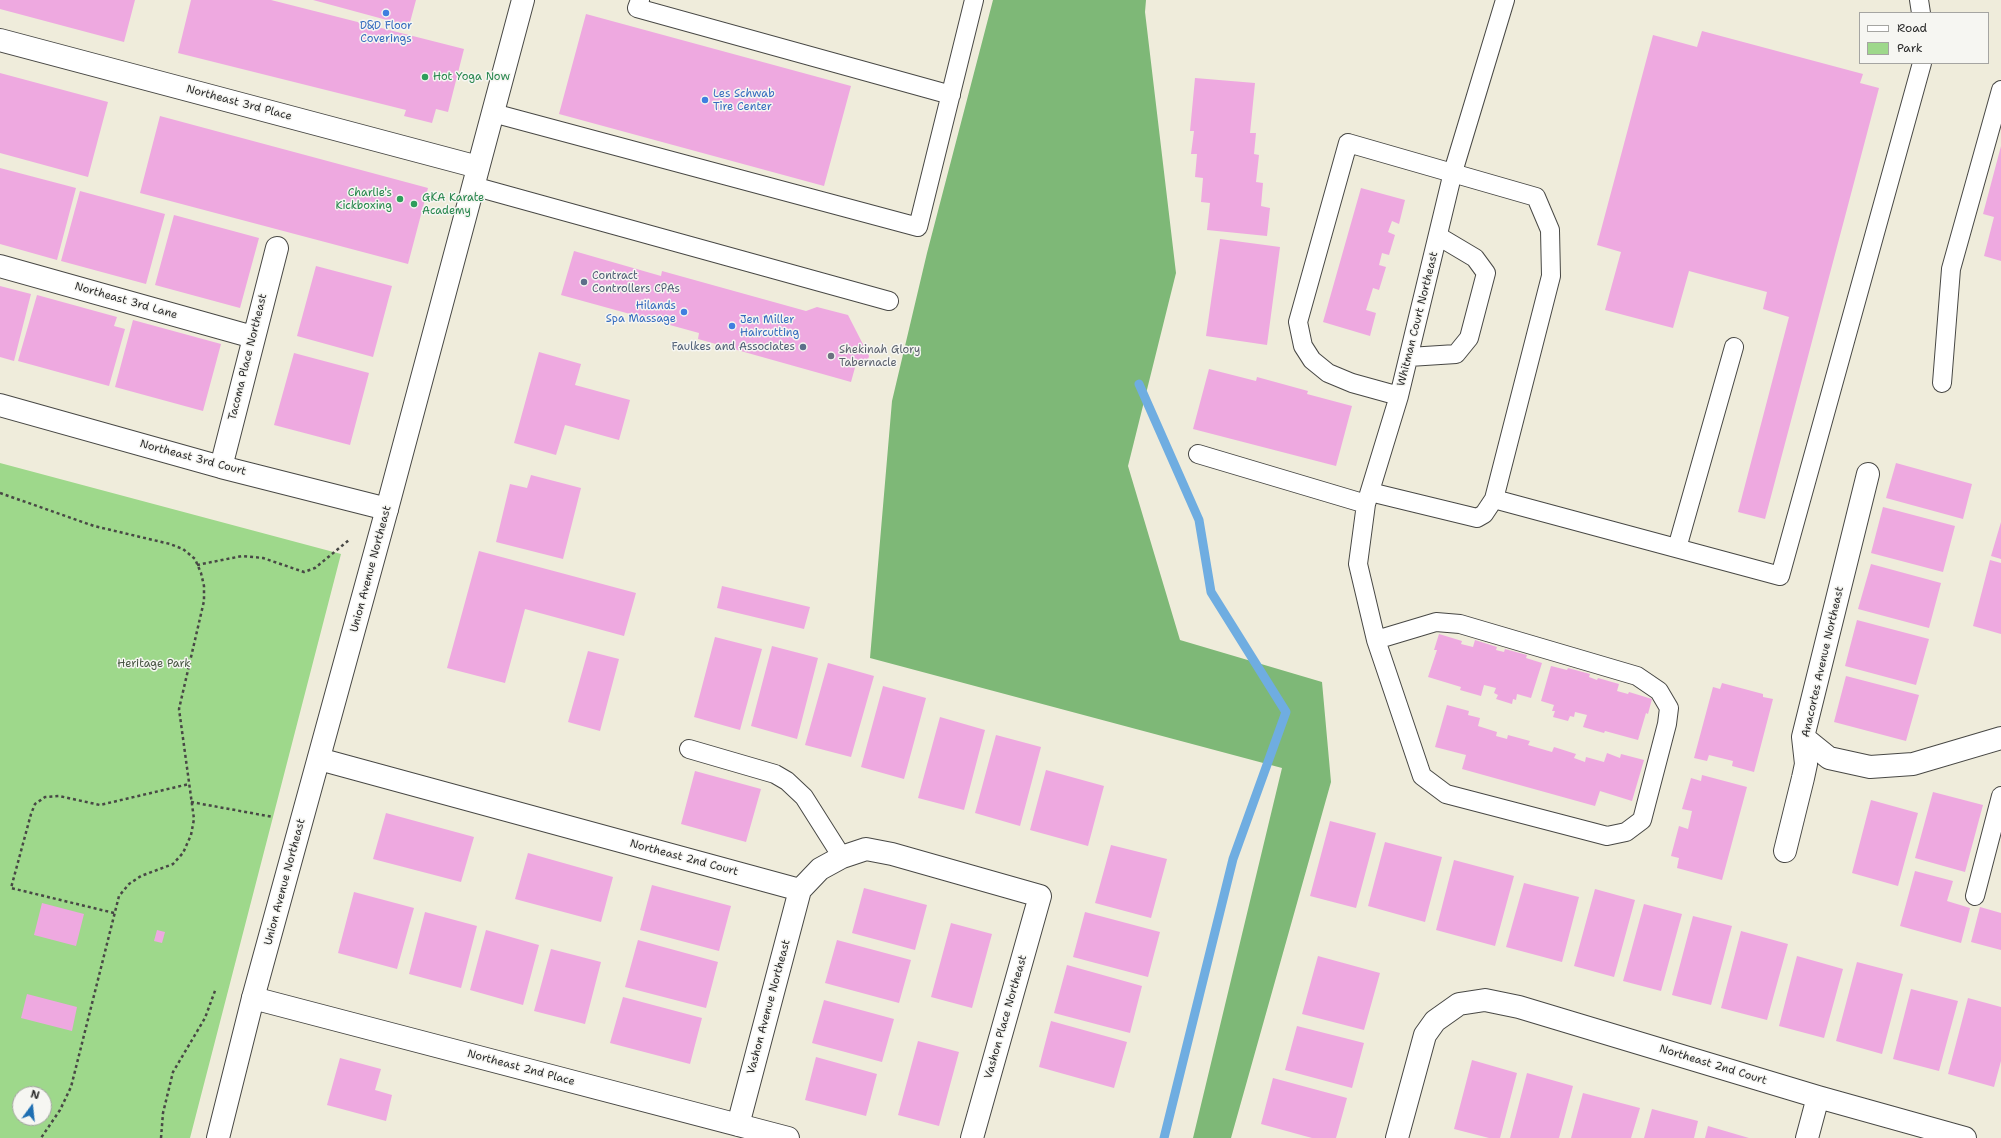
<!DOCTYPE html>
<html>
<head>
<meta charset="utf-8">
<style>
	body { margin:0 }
	#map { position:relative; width:2001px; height:1138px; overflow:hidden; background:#efecdb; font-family:"Shantell Sans",sans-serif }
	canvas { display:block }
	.legend { position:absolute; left:1859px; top:12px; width:130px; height:52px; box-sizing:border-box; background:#f6f6f2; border:1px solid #a5a5a2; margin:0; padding:5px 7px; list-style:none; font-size:12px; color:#2b2b2b }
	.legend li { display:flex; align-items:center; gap:8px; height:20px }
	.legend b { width:20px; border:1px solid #a5a5a2 }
	.north { position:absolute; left:12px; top:1086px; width:40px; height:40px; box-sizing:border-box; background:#f6f6f2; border:1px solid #a5a5a2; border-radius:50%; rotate:15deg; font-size:11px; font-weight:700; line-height:16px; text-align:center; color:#2b2b2b }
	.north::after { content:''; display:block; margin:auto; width:14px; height:18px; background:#1f6fb2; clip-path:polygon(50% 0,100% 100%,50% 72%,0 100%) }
</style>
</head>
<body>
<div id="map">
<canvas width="2001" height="1138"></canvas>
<ul class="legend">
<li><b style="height:5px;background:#fff"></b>Road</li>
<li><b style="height:11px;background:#9ed88b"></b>Park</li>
</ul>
<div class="north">N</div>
</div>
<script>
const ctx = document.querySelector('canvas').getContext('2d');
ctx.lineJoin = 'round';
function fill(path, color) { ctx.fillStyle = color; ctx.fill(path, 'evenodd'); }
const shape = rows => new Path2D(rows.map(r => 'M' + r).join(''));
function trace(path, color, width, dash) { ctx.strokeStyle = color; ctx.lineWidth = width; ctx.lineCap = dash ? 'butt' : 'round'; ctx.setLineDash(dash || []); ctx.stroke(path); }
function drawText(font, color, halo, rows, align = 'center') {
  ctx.font = font + ' "Shantell Sans",sans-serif'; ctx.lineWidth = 3; ctx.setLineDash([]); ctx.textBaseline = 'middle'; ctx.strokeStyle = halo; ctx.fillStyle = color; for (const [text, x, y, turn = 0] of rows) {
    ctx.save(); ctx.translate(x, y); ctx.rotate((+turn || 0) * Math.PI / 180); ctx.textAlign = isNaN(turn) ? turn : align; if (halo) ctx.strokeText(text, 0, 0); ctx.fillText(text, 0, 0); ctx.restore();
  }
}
fill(shape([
	[0,463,341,554,190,1138,0,1138],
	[20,1094,44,1094,44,1118,20,1118]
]), '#9ed88b');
fill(shape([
	[993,0,1146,0,1145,12,1176,273,1128,466,1180,640,1322,682,1331,782,1231,1138,1193,1138,1282,768,870,658,892,401,927,253]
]), '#7eb877');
trace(shape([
	[1139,384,1199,520,1211,592,1286,712,1233,859,1164,1138]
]), '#6fade1', 9);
fill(shape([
	[0,0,135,0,124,42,0,9],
	[191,0,271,0,464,49,448,112,436,109,432,123,404,116,406,110,178,53],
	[313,0,416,0,409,26],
	[586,14,851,86,824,186,559,114],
	[1702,31,1863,74,1860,83,1879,88,1765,519,1738,512,1789,317,1763,309,1767,292,1689,271,1673,328,1605,310,1621,252,1597,245,1653,35,1697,47],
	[0,73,108,102,88,177,0,153],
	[1195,78,1255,83,1250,133,1256,133,1254,154,1259,155,1256,182,1263,183,1261,206,1270,208,1267,236,1207,230,1210,203,1201,202,1203,178,1195,177,1197,154,1191,154,1194,131,1190,131],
	[160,116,428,188,408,264,140,193],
	[2001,146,2001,261,1984,256,1994,217,1983,214],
	[0,168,76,188,57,260,0,244],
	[1361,188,1405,200,1399,224,1392,221,1388,232,1395,235,1389,255,1382,253,1379,265,1386,267,1379,290,1373,288,1366,310,1376,313,1370,336,1323,322],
	[80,191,165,214,146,284,61,261],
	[174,215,259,238,240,308,155,285],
	[1220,239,1280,247,1267,345,1206,336],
	[574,251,661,276,662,271,806,311,817,307,848,315,869,356,866,367,856,364,851,382,698,339,699,333,561,295],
	[316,266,392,286,373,357,297,336],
	[0,286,31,294,14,361,0,357],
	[37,295,117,317,114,326,125,329,109,386,18,361],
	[133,320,221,344,203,411,115,387],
	[539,352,581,364,575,385,630,400,619,440,565,425,556,455,514,443],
	[294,353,369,373,350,445,274,425],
	[1209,369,1256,381,1257,377,1308,391,1307,394,1352,406,1336,466,1193,429],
	[1896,463,1972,484,1963,519,1886,498],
	[531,475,581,488,563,559,496,542,510,484,527,488],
	[1883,507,1955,526,1943,572,1871,553],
	[2001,522,2001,559,1991,556],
	[479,551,636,593,624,636,525,609,505,683,447,668],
	[1990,560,2001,563,2001,634,1973,626],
	[1871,564,1941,583,1929,628,1858,609],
	[722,586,810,607,804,629,717,608],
	[1857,620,1929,639,1916,685,1845,666],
	[1439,634,1462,641,1461,644,1473,647,1475,640,1497,647,1496,650,1504,652,1505,649,1527,655,1526,658,1542,663,1531,698,1517,694,1516,700,1513,699,1512,704,1496,699,1498,695,1494,693,1496,688,1484,685,1481,696,1460,690,1461,687,1428,677,1437,650,1434,650],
	[715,637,762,649,740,730,694,717],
	[772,646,818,658,797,739,751,726],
	[588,651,619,659,600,731,568,722],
	[828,663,874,676,851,757,805,745],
	[1551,666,1567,670,1568,668,1590,674,1589,677,1597,680,1598,678,1619,684,1617,691,1628,694,1629,692,1652,699,1648,714,1646,713,1638,740,1605,731,1604,733,1583,727,1587,715,1575,712,1574,717,1570,716,1568,721,1553,717,1555,711,1552,711,1554,705,1541,701],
	[1846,676,1919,695,1906,741,1834,722],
	[1722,683,1763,694,1763,697,1773,699,1754,772,1732,766,1733,761,1709,755,1707,761,1694,758,1713,687,1720,689],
	[883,686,926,698,904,779,861,767],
	[1447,705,1469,711,1468,715,1480,718,1478,726,1497,732,1496,736,1507,739,1508,735,1530,741,1528,745,1552,752,1554,747,1576,754,1574,758,1585,762,1586,757,1604,762,1607,753,1620,758,1621,754,1644,760,1632,801,1600,791,1595,806,1462,769,1466,755,1435,747],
	[940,717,985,730,964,810,918,798],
	[996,735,1041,747,1020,826,975,813],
	[1046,770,1104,786,1088,846,1030,830],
	[695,771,761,789,746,842,681,824],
	[1702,775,1747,787,1722,880,1677,868,1679,858,1671,856,1679,826,1688,829,1692,811,1682,809,1691,778,1701,781],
	[1933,792,1983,805,1965,872,1915,858],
	[1871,800,1918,813,1898,886,1852,873],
	[386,813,474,837,461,882,373,859],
	[1330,821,1376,833,1356,908,1310,896],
	[1385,842,1442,857,1425,922,1368,906],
	[1111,845,1167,859,1151,918,1095,903],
	[528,853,613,877,601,922,515,899],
	[1454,860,1514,876,1495,946,1436,930],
	[1915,871,1953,881,1947,901,1970,908,1961,943,1900,926],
	[1524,883,1579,897,1562,962,1506,947],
	[652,885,731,906,719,951,640,930],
	[864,888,927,905,915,950,852,933],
	[1595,889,1635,900,1614,977,1574,966],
	[354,892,414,908,397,969,338,953],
	[42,903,84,914,76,946,34,935],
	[1644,904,1682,914,1661,991,1623,981],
	[1980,907,2001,913,2001,950,1971,942],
	[425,912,477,926,461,988,409,974],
	[1085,912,1160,932,1148,977,1073,957],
	[1693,916,1732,926,1711,1005,1672,995],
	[951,923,992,934,972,1008,931,997],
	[157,930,165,932,162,943,154,941],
	[486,930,539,945,523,1005,470,990],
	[1741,931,1788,944,1767,1020,1721,1008],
	[638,940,718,962,706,1008,625,987],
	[837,940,911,960,899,1003,825,983],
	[551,949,601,962,585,1024,534,1011],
	[1318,956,1380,973,1364,1030,1302,1014],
	[1797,956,1843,969,1824,1038,1779,1026],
	[1857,962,1903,974,1882,1054,1836,1041],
	[1067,965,1142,986,1130,1033,1054,1013],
	[1911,989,1958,1001,1939,1071,1893,1059],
	[27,994,77,1007,72,1031,21,1018],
	[623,997,702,1018,690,1064,610,1043],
	[1968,998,2001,1007,2001,1061,1994,1087,1948,1074],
	[824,1000,894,1019,882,1062,812,1043],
	[1051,1021,1127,1042,1114,1088,1039,1067],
	[1297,1026,1364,1043,1352,1088,1285,1070],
	[918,1041,959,1052,939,1126,898,1115],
	[816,1057,877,1074,866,1116,805,1100],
	[340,1058,381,1069,375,1090,392,1095,386,1121,327,1105],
	[1472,1060,1517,1073,1500,1138,1489,1138,1454,1129],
	[1527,1073,1573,1086,1559,1138,1510,1138],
	[1273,1078,1347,1098,1336,1138,1312,1138,1261,1124],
	[1583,1093,1640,1108,1631,1138,1571,1138],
	[1652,1109,1698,1121,1694,1138,1644,1138],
	[1708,1126,1749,1138,1705,1138]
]), '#eea9e0');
const service = shape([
	[640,0,637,8,951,95],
	[1919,0,1921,13],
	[493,113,918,227,974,0],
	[473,186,889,301],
	[1409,357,1456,354,1469,338,1486,273,1475,258,1438,236],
	[1942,383,1951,269,2001,90],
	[1399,396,1352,383,1328,373,1312,360,1303,346,1298,322,1348,143,1536,197,1550,230,1551,276,1494,499,1780,576,1922,63],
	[1198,454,1366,504],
	[1370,492,1477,518,1484,514,1494,499],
	[1677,548,1734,347],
	[1376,640,1436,622,1460,624,1637,676,1659,691,1669,708,1667,724,1642,820,1626,832,1607,836,1446,794,1422,776,1376,640,1358,564,1366,504,1399,396,1453,172,1505,0],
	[689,749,775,774,787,781,804,797,842,857],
	[1975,896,2001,796]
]);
const minor = shape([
	[0,40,478,167],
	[0,266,253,337],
	[0,405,221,467,387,509],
	[221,467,277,248],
	[1803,737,1829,758,1870,767,1913,764,2001,738],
	[319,759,800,890,820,869,842,857,866,849,892,854,1040,896,972,1138],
	[1785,851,1803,778,1806,764,1803,737,1868,474],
	[253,998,788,1138],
	[738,1125,800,890],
	[1397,1138,1425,1035,1435,1021,1459,1004,1485,1000,1519,1007,1818,1097,1965,1138],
	[1807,1138,1818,1097]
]);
const tertiary = shape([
	[218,1138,253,998,387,509,523,0]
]);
trace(service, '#484845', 20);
trace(minor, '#484845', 24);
trace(tertiary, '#484845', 24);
trace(shape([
	[0,493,94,526,170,544,183,549,195,559,201,573,204,586,204,601,179,709,194,819,191,835,183,853,173,864,141,876,129,884,119,896,71,1087,60,1110,41,1138],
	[197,565,242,556,263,558,304,572,315,568,349,540],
	[191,802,273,817],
	[114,913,11,888,31,814,35,804,45,797,59,796,100,805,189,784],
	[161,1138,163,1113,173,1072,205,1018,216,988]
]), '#484845', 2.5, [3, 3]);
trace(service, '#fff', 18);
trace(minor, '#fff', 22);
trace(tertiary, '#fff', 22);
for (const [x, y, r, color] of [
	[386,13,4,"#3f7fe0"],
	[425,77,4,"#2e9e5b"],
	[705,100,4,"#3f7fe0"],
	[400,199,4,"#2e9e5b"],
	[414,204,4,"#2e9e5b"],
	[584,282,4,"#5c6f8a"],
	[684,312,4,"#3f7fe0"],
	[732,326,4,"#3f7fe0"],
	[803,347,4,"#5c6f8a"],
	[831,356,4,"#6b7280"]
]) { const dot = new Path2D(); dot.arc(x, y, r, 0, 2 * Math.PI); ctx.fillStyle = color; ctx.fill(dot); trace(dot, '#f6f6f2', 1.5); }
drawText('11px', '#366cbe', '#f6f6f2', [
	["D&D Floor",386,26,"center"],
	["Coverings",386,39,"center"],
	["Les Schwab",713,94],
	["Tire Center",713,107],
	["Hilands",676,306,"right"],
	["Spa Massage",676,319,"right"],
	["Jen Miller",740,320],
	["Haircutting",740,333]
], 'left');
drawText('11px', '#27864d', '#f6f6f2', [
	["Hot Yoga Now",433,77],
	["Charlie's",392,193,"right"],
	["Kickboxing",392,206,"right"],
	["GKA Karate",422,198],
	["Academy",422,211]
], 'left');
drawText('11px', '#2b2b2b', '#f6f6f2', [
	["Northeast 3rd Place",239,103,15],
	["Northeast 3rd Lane",126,301,16],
	["Whitman Court Northeast",1418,319,-76],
	["Tacoma Place Northeast",248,357,-76],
	["Northeast 3rd Court",193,458,15],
	["Union Avenue Northeast",371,569,-75],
	["Anacortes Avenue Northeast",1823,662,-77],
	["Northeast 2nd Court",684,858,15],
	["Union Avenue Northeast",285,882,-75],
	["Vashon Avenue Northeast",769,1007,-75],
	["Vashon Place Northeast",1006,1017,-74],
	["Northeast 2nd Court",1713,1065,17],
	["Northeast 2nd Place",521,1068,15]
]);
drawText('11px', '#4e5e75', '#f6f6f2', [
	["Contract",592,276],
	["Controllers CPAs",592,289],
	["Faulkes and Associates",795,347,"right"]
], 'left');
drawText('11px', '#5b616d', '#f6f6f2', [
	["Shekinah Glory",839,350],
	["Tabernacle",839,363]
], 'left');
drawText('11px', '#485643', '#f6f6f2', [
	["Heritage Park",154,664]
]);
</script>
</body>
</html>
